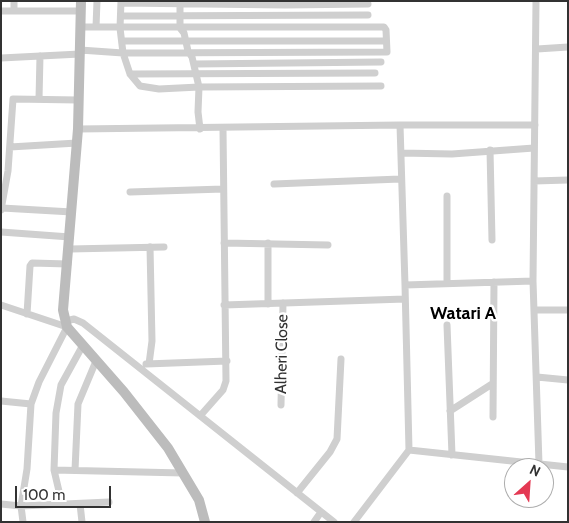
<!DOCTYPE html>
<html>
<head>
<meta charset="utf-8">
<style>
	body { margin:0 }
	#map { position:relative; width:569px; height:523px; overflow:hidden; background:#fff; font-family:Cabin,sans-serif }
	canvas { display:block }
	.frame { position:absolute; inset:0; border:2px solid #323232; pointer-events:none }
	.north { position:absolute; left:504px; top:458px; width:50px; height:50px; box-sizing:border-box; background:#fff; border:1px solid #adadad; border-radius:50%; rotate:26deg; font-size:14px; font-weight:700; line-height:20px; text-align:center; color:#323232 }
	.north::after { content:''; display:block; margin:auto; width:18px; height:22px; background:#e43953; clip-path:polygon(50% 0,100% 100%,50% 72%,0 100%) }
	.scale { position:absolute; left:15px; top:486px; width:96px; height:22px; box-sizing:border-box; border:2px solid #323232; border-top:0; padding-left:6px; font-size:15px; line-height:18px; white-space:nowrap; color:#323232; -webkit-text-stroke:4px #fff; paint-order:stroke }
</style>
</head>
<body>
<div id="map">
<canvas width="569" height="523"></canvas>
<div class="frame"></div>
<div class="north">N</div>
<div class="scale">100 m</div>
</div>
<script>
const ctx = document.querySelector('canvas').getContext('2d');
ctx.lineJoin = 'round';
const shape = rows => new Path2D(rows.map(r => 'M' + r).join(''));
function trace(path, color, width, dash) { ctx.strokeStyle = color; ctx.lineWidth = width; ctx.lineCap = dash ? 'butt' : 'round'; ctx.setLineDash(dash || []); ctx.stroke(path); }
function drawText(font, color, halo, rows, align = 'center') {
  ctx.font = font + ' Cabin,sans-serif'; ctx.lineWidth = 5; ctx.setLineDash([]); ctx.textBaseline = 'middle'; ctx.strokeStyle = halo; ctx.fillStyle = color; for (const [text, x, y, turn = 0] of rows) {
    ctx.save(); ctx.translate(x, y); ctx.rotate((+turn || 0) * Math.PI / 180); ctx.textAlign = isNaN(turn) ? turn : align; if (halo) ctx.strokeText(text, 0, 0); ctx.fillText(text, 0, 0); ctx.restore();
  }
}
trace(shape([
	[121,1,120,28,123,53,130,74,140,86,159,89,199,87,381,86],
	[536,1,533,281,539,464],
	[180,2,180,28,184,33,188,51,192,57,199,87,198,112,200,129],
	[121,3,285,5,368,4],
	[1,11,81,11],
	[14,11,14,1],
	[121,16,368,15],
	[96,27,97,1],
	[122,41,386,41],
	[537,49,568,47],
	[80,50,123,53,387,52,386,30,384,27,81,27],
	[1,58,80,54],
	[194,64,381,62],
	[130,74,375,73],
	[39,99,40,56],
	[400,125,535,125],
	[78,129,400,125,405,285,533,281],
	[10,147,77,143],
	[490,150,492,240],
	[401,153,452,154,534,148],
	[534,181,568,180],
	[274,184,400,179],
	[130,192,223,189],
	[447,196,447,283],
	[2,208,72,212],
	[1,210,8,171,13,99,78,100],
	[1,232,70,237],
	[224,243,328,245],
	[70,249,164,247],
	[268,304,268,243],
	[1,305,67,327,39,382,31,404,27,469,21,506,23,522],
	[224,305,405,299],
	[535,310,568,310],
	[27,314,30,266,32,263,68,264],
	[66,321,74,319,83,323,334,522],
	[447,325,452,455],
	[146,364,227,361],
	[149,364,152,341,150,247],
	[537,377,568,380],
	[1,401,31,404],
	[281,405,283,303],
	[450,411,492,384],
	[200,416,223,390,226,381,223,129],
	[493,417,494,282],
	[409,450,568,467],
	[54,470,183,473],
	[75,470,78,404,96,361],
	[297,493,330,452,337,439,341,359],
	[1,504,21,506,109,502],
	[62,504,54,470,56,413,61,385,83,345],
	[80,504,82,522],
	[314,522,321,512],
	[354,522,409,450,405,285]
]), '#cfcfcf', 7);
trace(shape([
	[81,1,78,129,63,310,67,327,124,392,168,448,199,500,205,522]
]), '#bcbcbc', 10);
drawText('16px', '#323232', '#fff', [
	["Alheri Close",282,354,-89]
]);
drawText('bold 18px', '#000', '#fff', [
	["Watari A",463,314]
]);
</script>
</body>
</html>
